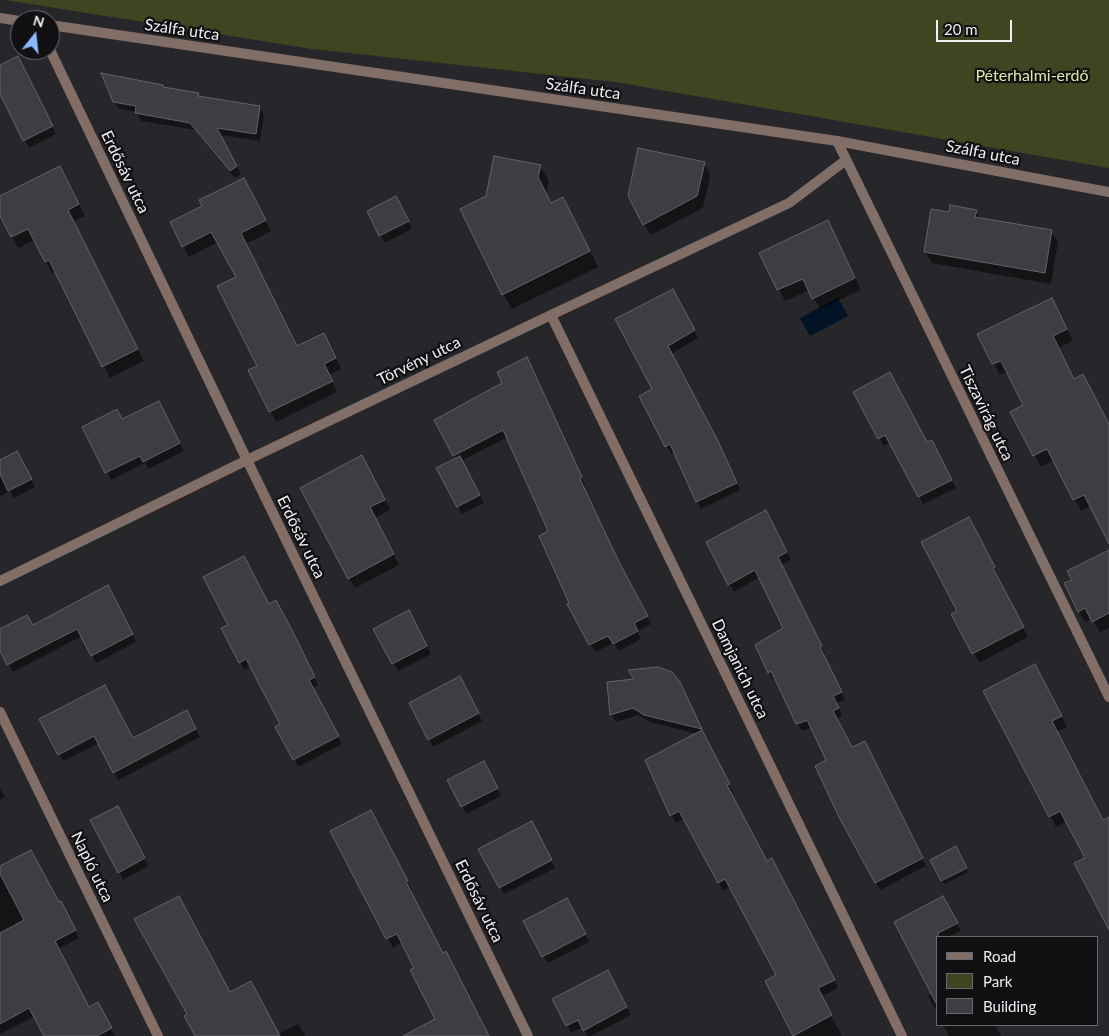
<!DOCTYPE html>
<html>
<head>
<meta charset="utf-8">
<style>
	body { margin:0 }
	#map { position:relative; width:1109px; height:1036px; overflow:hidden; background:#27262b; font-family:Lato,sans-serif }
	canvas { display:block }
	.legend { position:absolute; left:936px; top:936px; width:162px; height:90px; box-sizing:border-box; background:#100f12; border:1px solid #69686c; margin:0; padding:6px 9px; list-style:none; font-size:15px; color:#efeef2 }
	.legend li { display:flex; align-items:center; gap:10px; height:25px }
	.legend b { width:25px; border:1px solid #69686c }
	.north { position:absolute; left:10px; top:10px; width:50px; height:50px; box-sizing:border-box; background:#100f12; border:1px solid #69686c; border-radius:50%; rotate:16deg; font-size:14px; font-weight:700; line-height:20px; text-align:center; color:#efeef2 }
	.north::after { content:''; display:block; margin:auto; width:18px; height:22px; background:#8cb9fc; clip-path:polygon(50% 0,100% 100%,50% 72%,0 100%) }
	.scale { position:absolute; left:936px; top:20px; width:76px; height:22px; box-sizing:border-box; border:2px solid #efeef2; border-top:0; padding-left:6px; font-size:15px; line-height:18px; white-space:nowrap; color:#efeef2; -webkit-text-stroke:4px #100f12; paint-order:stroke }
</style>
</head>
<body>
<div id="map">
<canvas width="1109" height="1036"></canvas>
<ul class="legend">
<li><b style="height:6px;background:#816e66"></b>Road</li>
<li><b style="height:14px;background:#3e4520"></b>Park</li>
<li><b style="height:14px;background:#3d3d42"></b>Building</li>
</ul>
<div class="north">N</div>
<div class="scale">20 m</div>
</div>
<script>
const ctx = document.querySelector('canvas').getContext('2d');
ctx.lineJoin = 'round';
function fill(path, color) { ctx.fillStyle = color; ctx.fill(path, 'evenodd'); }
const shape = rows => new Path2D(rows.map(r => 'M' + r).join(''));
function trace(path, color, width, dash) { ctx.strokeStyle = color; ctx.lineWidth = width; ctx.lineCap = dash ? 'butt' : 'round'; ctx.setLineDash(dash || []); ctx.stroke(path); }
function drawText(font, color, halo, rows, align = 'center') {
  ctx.font = font + ' Lato,sans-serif'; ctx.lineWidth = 4.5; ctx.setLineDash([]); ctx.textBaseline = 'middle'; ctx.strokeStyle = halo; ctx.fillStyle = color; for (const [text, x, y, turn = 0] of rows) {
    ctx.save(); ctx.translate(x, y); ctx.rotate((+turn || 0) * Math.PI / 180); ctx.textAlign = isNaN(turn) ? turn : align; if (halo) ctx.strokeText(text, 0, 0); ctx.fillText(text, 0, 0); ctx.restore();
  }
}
fill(shape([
	[5,0,1109,0,1109,168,615,82,312,49]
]), '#3e4520');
fill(shape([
	[838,298,848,316,810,336,800,318]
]), '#001224');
fill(shape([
	[22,65,56,134,29,148,0,92,0,66],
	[164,88,198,94,200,98,260,108,264,115,260,141,220,135,241,174,235,178,195,130,141,121,136,112,119,109,114,101],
	[704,163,710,175,703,208,651,235,644,224],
	[540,166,549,181,546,193,552,204,571,213,598,267,512,309,503,294],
	[66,179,85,216,73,221,144,361,110,378,56,271,52,273,35,240,18,248,0,213,0,197],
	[249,190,271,231,246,244,298,347,330,345,341,369,329,375,337,392,276,422,250,371,259,366,238,277,218,242,189,257,183,246],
	[400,205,412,229,385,243,368,211],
	[976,211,980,219,1051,231,1058,242,1051,284,932,263,925,252,950,214],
	[834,233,861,290,820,309,809,290,785,301,761,253],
	[677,298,698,338,671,354,723,452,740,490,701,509,674,452,671,454,640,397,653,389],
	[1052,299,1073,341,1058,348,1074,380,1109,426,1109,541,1091,506,1081,511,1054,460,1041,467,1012,412,1024,406,1008,372,1000,375,979,334],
	[530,367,585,485,583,486,623,571,651,624,637,631,641,639,619,651,614,643,595,652,568,605,571,604,550,532,508,437,461,461,484,503,462,514,458,506,456,459,435,420,504,384],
	[855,392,935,449,956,488,923,504,890,442,884,446],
	[163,410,184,451,149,469,145,463,111,480,84,427,122,421],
	[21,460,35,487,14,498,10,491,0,496,0,461],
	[368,467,390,510,375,518,399,565,355,588,349,578],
	[769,519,791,560,781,565,825,654,823,655,845,700,837,703,842,716,836,719,852,749,869,750,926,866,880,890,841,819,827,761,812,727,802,731,798,725,814,719,776,678,773,680,769,672,785,629,760,577,734,592,708,543],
	[974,528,999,577,997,578,1028,637,979,663,953,614,958,611],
	[1109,551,1109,628,1100,632,1092,619,1085,622,1079,611],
	[112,594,136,642,96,663,82,636,13,672,0,649,0,631,32,626],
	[269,605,298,643,318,685,312,688,342,744,298,767,281,725,251,666,244,670,240,662],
	[412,619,431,654,398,671,375,629],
	[1040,676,1067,727,1057,732,1103,821,1109,818,1109,929,1087,858,1067,821,1056,827,988,697],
	[608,683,694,714,733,793,731,794,767,862,776,868,838,988,821,997,842,1036,795,1036,767,982,778,976,731,887,723,891,685,818,676,823,671,815,698,734,650,722,638,715,616,722,611,715],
	[463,685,482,721,433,747,429,739],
	[109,694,133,740,186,712,200,737,118,780,99,743,63,761,59,754],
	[488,770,501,796,466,814,462,806],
	[0,787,5,797,0,800],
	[121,815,148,866,123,880,119,872],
	[376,821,412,890,410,891,443,954,489,1036,425,1036,437,1020,416,968,402,942,393,948,331,832],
	[536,830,555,868,504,894,500,887],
	[955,848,968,872,944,884,931,860],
	[0,867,59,904,60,903,79,938,58,949,89,1008,103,1012,115,1036,45,1036,35,1016,0,1034],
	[943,898,961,931,948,937,938,937,938,1014,928,996,932,993,895,922],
	[571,907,589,942,548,963,543,956],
	[612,979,631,1015,591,1036,588,1036,583,1027,571,1033,553,1000],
	[230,993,278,1034,298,1024,305,1036,196,1036],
	[943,1025,995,1025,1001,1036,949,1036]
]), '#0007');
const building = shape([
	[18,56,53,126,23,141,0,94,0,65,18,56],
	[101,73,163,85,163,87,199,93,198,96,260,106,256,134,217,128,237,166,230,171,190,123,135,113,136,106,113,102,101,73],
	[638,148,705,162,697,196,643,225,628,196,638,148],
	[494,156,541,165,538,177,551,203,563,197,590,251,502,295,460,209,486,196,494,156],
	[60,166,79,204,68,210,138,349,102,367,49,260,45,262,28,229,11,237,0,216,0,196,60,166],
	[244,178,266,220,241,233,297,346,324,333,336,358,324,364,333,381,269,412,248,370,257,366,217,286,236,277,211,232,182,247,170,222,202,206,199,200,244,178],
	[396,196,409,221,379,236,367,211,396,196],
	[950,205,977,210,975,217,1052,230,1045,273,924,252,931,209,949,212,950,205],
	[828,220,855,278,812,299,803,279,777,290,759,253,828,220],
	[673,289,695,330,668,346,719,443,737,483,696,502,670,444,665,447,639,396,652,389,615,319,673,289],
	[1052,298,1067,329,1053,336,1074,379,1083,374,1109,424,1109,544,1084,495,1073,500,1047,449,1033,456,1010,412,1023,405,1001,361,992,364,977,334,1052,298],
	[527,357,582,477,580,479,619,562,648,616,634,623,638,631,613,644,608,636,589,645,567,604,569,603,539,536,548,531,503,430,453,456,434,420,502,383,497,372,527,357],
	[890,372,927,442,932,440,952,480,918,497,885,435,878,439,853,392,890,372],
	[159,401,180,443,143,462,140,456,105,473,82,427,117,409,122,419,159,401],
	[17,451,32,479,8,491,0,474,0,460,17,451],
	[362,455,385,500,370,507,394,554,348,579,300,488,362,455],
	[460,456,480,495,457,507,436,468,460,456],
	[766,510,787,552,778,557,822,646,820,647,842,692,833,696,839,708,833,711,852,747,865,741,923,858,875,883,840,819,815,766,826,760,807,720,796,724,771,671,768,673,755,645,783,628,755,570,728,585,706,542,766,510],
	[969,517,995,567,993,568,1024,627,972,654,951,614,957,611,921,542,969,517],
	[1109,550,1109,613,1092,622,1085,608,1078,612,1064,583,1072,580,1067,571,1109,550],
	[244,556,269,604,276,600,294,634,315,677,309,680,339,736,293,760,275,727,280,724,246,659,239,663,221,628,228,625,203,577,244,556],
	[108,585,133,634,91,656,77,629,7,665,0,651,0,629,27,615,33,625,108,585],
	[409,610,427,646,392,664,373,629,409,610],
	[1035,664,1062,716,1052,721,1103,820,1109,817,1109,930,1074,863,1085,858,1060,811,1049,817,983,691,1035,664],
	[658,667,672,672,680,682,702,729,644,715,633,708,610,715,607,682,634,679,628,670,658,667],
	[460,676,479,713,428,740,409,703,460,676],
	[105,685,133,738,187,710,196,729,113,773,94,736,58,755,39,719,105,685],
	[702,730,730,784,727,785,767,861,772,858,835,980,818,988,832,1015,793,1036,765,981,776,975,725,879,718,883,679,811,670,816,645,760,702,730],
	[484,761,498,788,461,807,447,780,484,761],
	[118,806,145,858,118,873,90,820,118,806],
	[371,810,408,881,406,882,443,953,446,951,489,1036,403,1036,435,1019,410,970,414,968,397,934,386,939,330,831,371,810],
	[532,821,552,860,499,888,478,849,532,821],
	[956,846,967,868,941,881,930,860,956,846],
	[31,850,59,902,61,901,76,930,55,941,89,1007,98,1002,112,1028,97,1036,44,1036,29,1008,0,1024,0,933,24,920,0,874,0,866,31,850],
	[179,896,230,992,251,981,280,1036,195,1036,184,1016,187,1014,134,919,179,896],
	[943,896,958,923,938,933,938,1007,894,922,943,896],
	[567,898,586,934,542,957,523,921,567,898],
	[608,970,627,1007,583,1031,578,1020,566,1026,552,999,608,970]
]);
fill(building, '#3d3d42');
trace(building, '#626368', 1);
trace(shape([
	[0,18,20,21],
	[50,25,837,141,1109,192],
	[50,50,247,460,528,1036],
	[837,141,1109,697],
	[551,315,902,1036],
	[0,581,247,460,551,315,789,203,846,160],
	[0,712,158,1036]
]), '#816e66', 10);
drawText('16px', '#efeef2', '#100f12', [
	["Szálfa utca",182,30,8],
	["Szálfa utca",583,89,8],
	["Szálfa utca",983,153,11],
	["Erdősáv utca",125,172,64],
	["Törvény utca",419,361,-26],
	["Tiszavirág utca",986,413,64],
	["Erdősáv utca",301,537,64],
	["Damjanich utca",740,669,64],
	["Napló utca",92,867,64],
	["Erdősáv utca",479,901,64]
]);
drawText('16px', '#dbe9a4', '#100f12', [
	["Péterhalmi-erdő",1032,76]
]);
</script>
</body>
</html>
